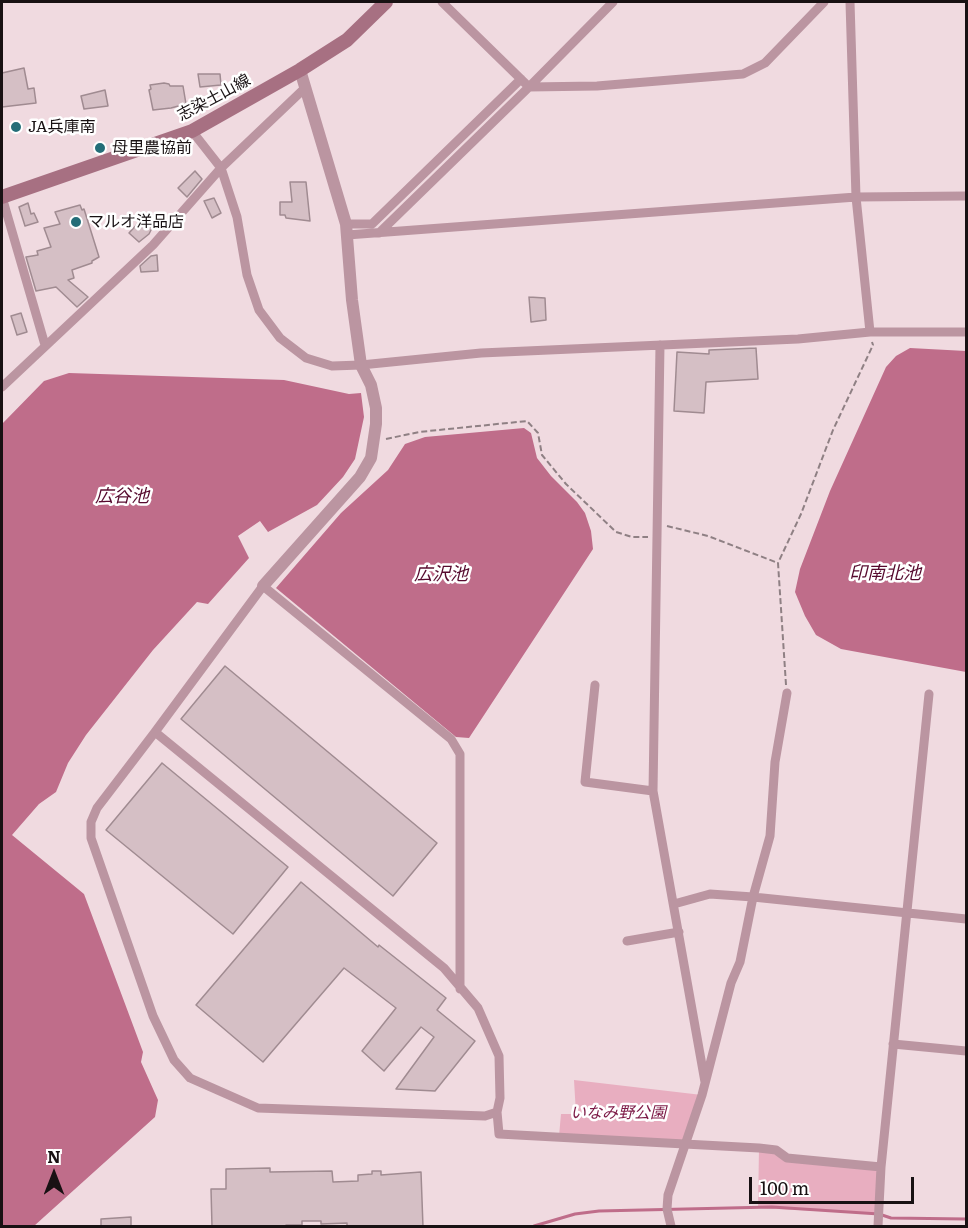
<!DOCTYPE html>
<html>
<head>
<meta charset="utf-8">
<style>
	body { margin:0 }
	#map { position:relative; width:968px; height:1228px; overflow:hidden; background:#f0dae0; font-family:Literata,serif }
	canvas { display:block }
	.frame { position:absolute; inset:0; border:3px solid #181113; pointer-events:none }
	.north { position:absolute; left:24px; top:1144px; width:60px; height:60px; -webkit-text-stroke:4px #fff; paint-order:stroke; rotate:0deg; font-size:16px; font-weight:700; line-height:24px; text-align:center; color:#181113 }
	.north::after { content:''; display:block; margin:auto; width:21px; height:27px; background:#181113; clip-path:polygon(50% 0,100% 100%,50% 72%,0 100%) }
	.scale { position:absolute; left:749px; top:1177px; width:165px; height:27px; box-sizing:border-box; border:3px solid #181113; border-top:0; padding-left:8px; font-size:18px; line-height:21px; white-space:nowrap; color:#181113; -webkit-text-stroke:4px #fff; paint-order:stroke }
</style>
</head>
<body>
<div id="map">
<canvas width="968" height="1228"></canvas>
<div class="frame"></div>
<div class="north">N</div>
<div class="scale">100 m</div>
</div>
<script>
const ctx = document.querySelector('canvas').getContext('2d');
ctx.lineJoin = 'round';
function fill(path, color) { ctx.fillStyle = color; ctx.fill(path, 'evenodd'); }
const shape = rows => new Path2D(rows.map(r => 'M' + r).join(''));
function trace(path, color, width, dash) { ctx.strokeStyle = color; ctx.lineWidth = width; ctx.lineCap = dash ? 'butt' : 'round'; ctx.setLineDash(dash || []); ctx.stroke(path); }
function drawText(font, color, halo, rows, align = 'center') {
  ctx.font = font + ' Literata,"Noto Sans JP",serif'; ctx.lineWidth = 5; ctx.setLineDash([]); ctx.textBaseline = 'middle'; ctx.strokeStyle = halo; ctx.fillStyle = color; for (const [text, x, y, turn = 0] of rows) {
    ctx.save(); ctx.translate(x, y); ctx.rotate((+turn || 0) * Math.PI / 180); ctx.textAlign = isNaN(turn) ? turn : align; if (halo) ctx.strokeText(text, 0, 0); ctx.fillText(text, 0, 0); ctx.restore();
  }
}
fill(shape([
	[574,1080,702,1095,685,1143,559,1136,561,1114,576,1114],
	[759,1148,787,1158,881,1167,879,1214,758,1208]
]), '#e8aec0');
fill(shape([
	[910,348,966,351,966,672,841,649,816,635,805,616,795,592,800,569,830,491,886,367,896,356],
	[69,373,284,380,349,394,361,393,364,417,355,459,343,477,317,505,268,532,260,521,238,536,249,558,208,604,197,602,153,650,86,735,68,763,56,792,39,804,12,835,84,894,143,1052,141,1062,158,1100,155,1117,34,1226,2,1226,2,424,44,381],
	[524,428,531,433,537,458,551,476,577,502,585,513,591,531,593,549,469,738,456,737,276,588,341,513,388,470,405,444,425,437]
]), '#bf6d8a');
trace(shape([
	[534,1226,575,1214,599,1211,772,1207,879,1214,891,1218,966,1219]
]), '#bf6d8a', 3);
const building = shape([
	[24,68,28,89,34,88,36,103,2,107,2,73,24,68],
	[198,74,220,74,221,85,200,87,198,74],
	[164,83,169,84,170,86,183,86,186,104,171,108,153,110,149,90,151,89,150,85,164,83],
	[105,90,108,106,84,109,81,96,105,90],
	[195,171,202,179,187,197,178,188,195,171],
	[290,182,306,182,310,221,286,218,285,215,280,215,280,202,292,202,290,182],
	[214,198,221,213,212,218,204,201,214,198],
	[28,203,31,214,34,213,38,222,25,226,19,207,28,203],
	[80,205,82,210,84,209,99,257,92,261,92,263,72,270,74,278,68,280,88,297,77,307,56,287,36,291,26,257,38,255,37,251,51,247,44,228,60,224,55,212,80,205],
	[142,219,152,228,149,234,139,242,129,233,142,219],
	[157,255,158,271,141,272,140,266,151,256,157,255],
	[529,297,545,298,546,320,531,322,529,297],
	[21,313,27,332,17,335,11,316,21,313],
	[756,348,758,379,706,382,704,413,674,411,677,352,709,354,709,350,756,348],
	[225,666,437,843,393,896,181,719,225,666],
	[162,763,288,867,233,934,106,830,162,763],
	[301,882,378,947,379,945,446,998,437,1010,475,1041,435,1091,396,1089,434,1037,421,1027,384,1071,362,1051,396,1008,344,968,263,1062,196,1005,301,882],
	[270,1168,270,1172,332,1171,333,1182,358,1181,358,1175,372,1174,372,1171,381,1171,381,1175,421,1172,423,1227,347,1227,347,1223,321,1224,321,1221,302,1221,302,1225,286,1225,286,1227,212,1227,211,1189,226,1189,226,1169,270,1168],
	[131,1217,131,1227,101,1227,101,1219,131,1217]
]);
fill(building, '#d5bfc5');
trace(building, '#a08b91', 1.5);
trace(shape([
	[386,439,419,432,527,421,538,433,542,455,566,484,616,532,632,537,648,537],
	[667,526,708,536,778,563],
	[786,685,778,563,801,514,833,430,873,345,872,342]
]), '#8f8084', 2, [6, 3]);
trace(shape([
	[442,2,529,87,597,86,743,74,765,63,824,2],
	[850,2,856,197,870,332],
	[192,131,221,168,237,217,247,275,259,310,280,338,306,358,332,366,361,365,481,353,798,339,870,332,966,332],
	[2,197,45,345],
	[346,224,372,224,521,79],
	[379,233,529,87,613,2],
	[347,235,856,197,966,196],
	[660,345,653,791,705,1082],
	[2,387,153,245,221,168,306,87],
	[595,685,585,782,653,791],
	[155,732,444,968,478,1008,499,1056,500,1098,497,1112,485,1116,258,1108,190,1078,174,1060,153,1016,91,838,91,822,97,808,155,732],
	[155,732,263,586,451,739,460,754,460,989],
	[674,904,710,894,753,897,966,919],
	[627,941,679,932],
	[893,1044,966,1051],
	[497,1112,499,1134,759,1148,776,1150,787,1158,881,1167],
	[671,1226,667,1209,668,1195,702,1095,731,983,740,962,753,897,770,836,775,762,787,693],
	[878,1226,881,1167,929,694]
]), '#bb95a1', 9);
trace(shape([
	[263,586,360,477,371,458,376,424,376,408,371,385,361,365,352,300,346,224,300,70]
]), '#bb95a1', 12);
trace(shape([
	[2,197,192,131,300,70,347,40,386,2]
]), '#a77082', 14);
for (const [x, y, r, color] of [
	[16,127,6,"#246d78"],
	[100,148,6,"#246d78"],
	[76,222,6,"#246d78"]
]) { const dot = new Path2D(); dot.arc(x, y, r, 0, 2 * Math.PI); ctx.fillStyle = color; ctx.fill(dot); trace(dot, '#fff', 2); }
drawText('16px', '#181113', '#fff', [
	["志染土山線",214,98,-28]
]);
drawText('16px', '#181113', '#fff', [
	["JA兵庫南",28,127],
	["母里農協前",112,148],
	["マルオ洋品店",88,222]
], 'left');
drawText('italic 16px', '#7c1946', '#fff', [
	["いなみ野公園",618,1113]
]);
drawText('italic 18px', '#560a2e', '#fff', [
	["広谷池",122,497],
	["印南北池",885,574],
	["広沢池",441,575]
]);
</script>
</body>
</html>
